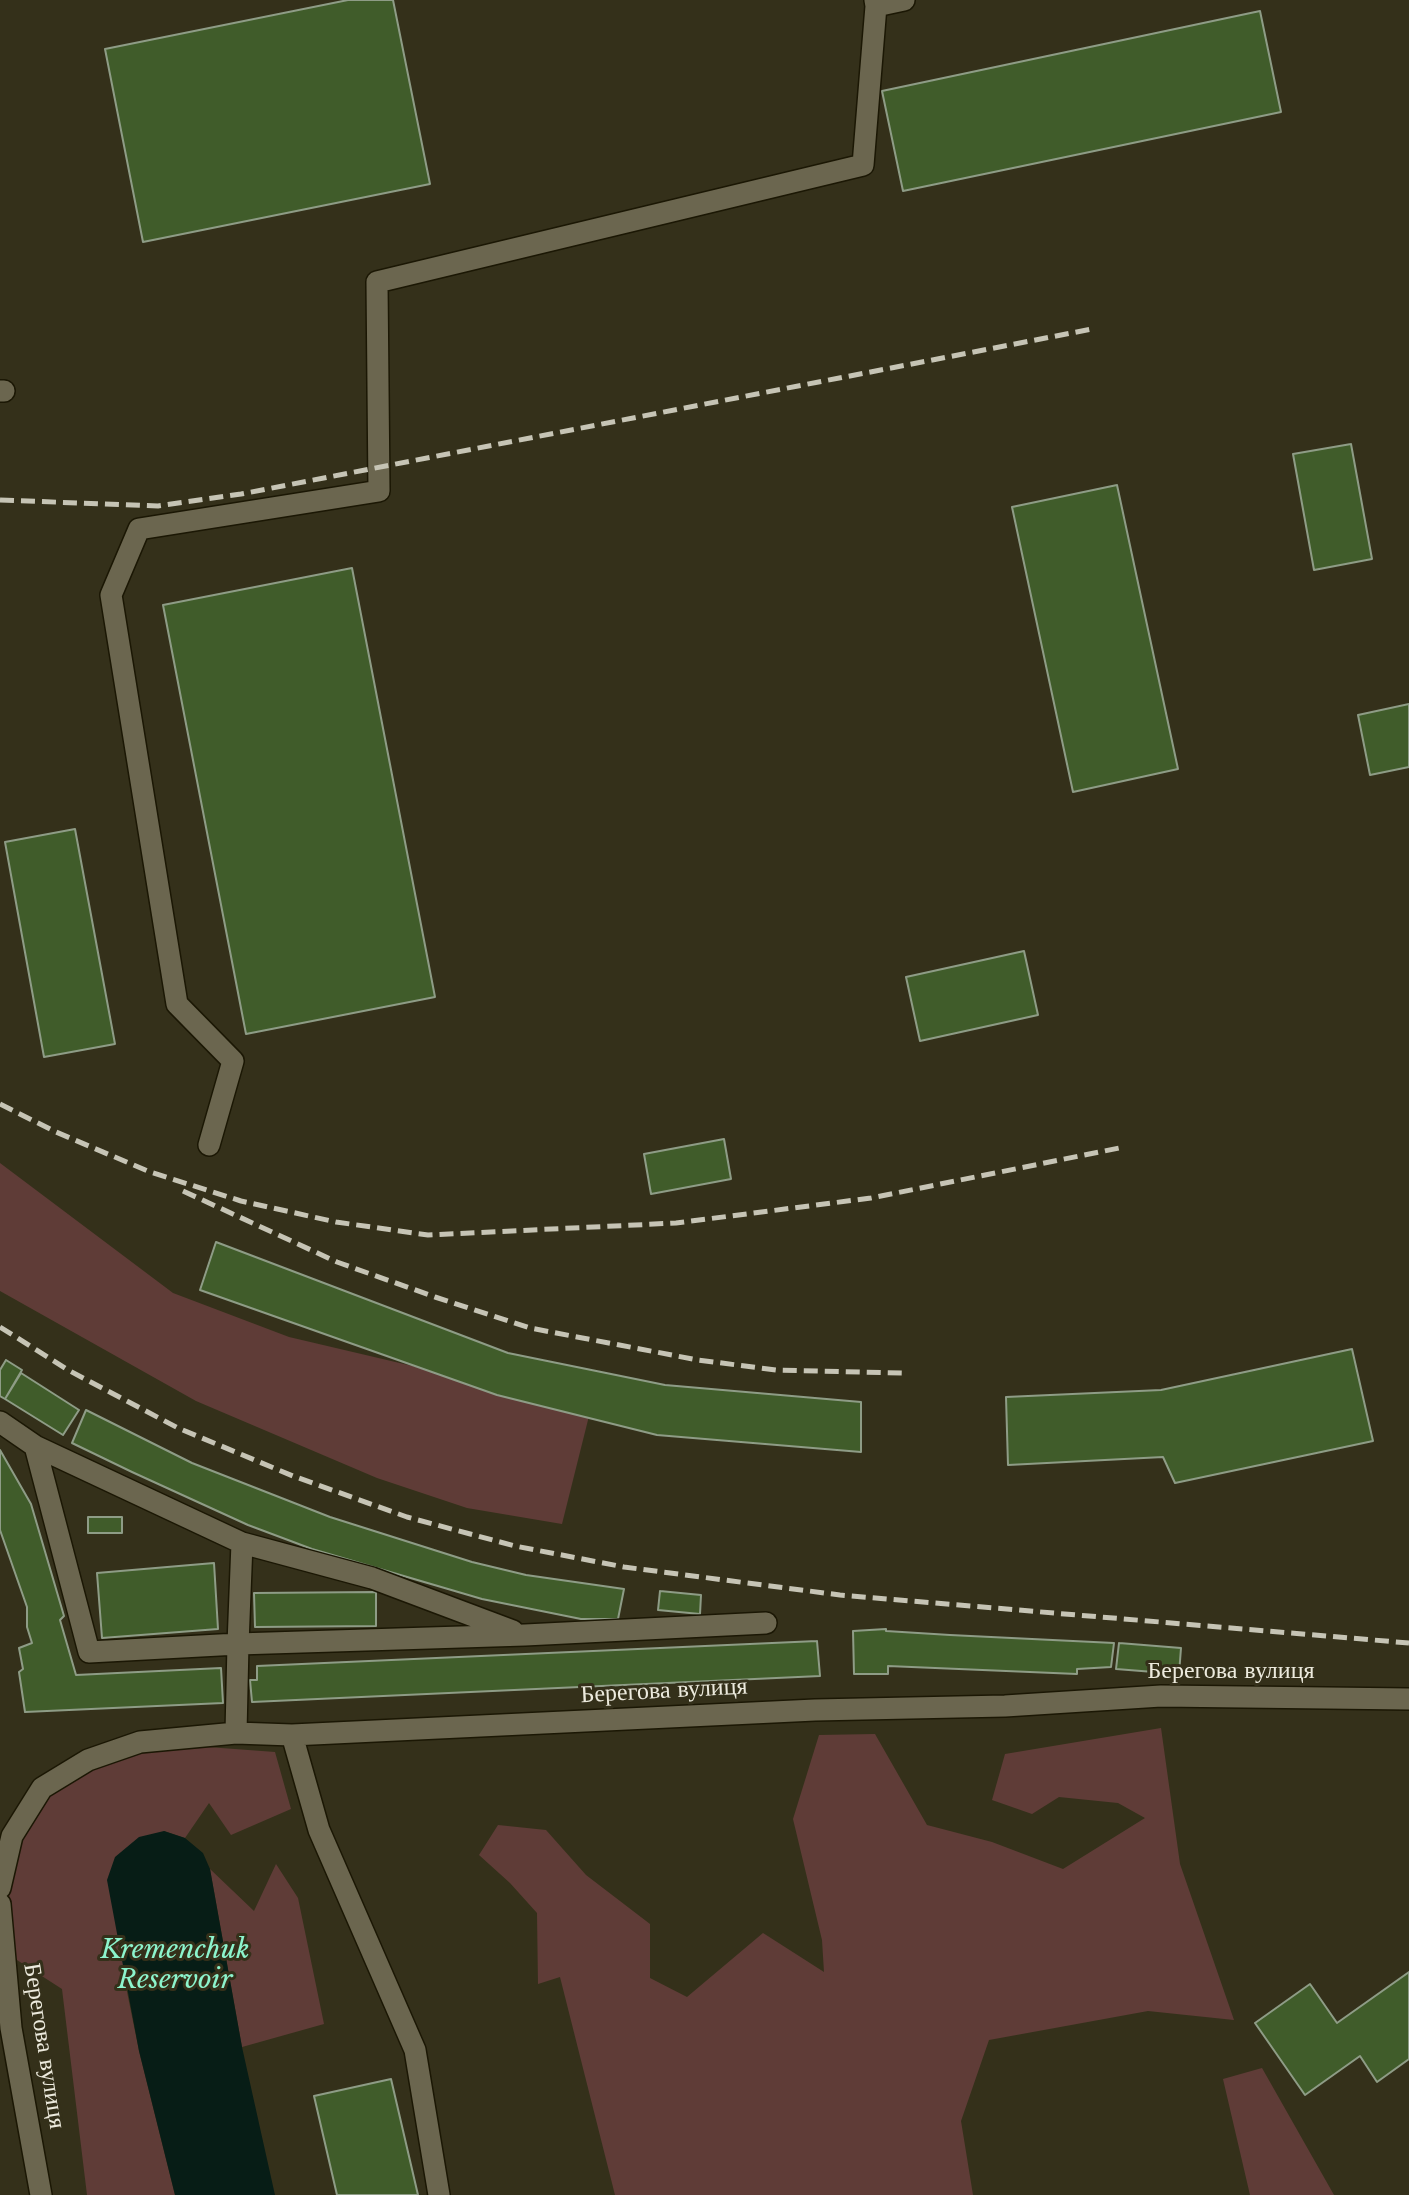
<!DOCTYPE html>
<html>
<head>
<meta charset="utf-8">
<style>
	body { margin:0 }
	canvas { display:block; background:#34301a }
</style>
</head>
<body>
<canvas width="1409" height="2195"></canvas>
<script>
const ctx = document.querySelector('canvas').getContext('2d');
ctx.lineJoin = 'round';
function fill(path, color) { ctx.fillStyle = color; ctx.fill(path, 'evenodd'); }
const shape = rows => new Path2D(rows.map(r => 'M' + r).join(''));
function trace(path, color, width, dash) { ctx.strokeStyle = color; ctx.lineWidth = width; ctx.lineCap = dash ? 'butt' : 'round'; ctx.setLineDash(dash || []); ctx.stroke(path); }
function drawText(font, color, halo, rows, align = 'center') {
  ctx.font = font + ' "Libre Baskerville",serif'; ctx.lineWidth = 6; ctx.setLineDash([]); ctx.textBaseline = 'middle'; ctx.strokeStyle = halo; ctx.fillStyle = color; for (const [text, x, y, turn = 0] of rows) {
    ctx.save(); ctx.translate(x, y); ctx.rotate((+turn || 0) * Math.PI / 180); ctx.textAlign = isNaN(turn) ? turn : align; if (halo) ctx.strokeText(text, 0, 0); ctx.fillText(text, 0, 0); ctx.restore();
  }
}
fill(shape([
	[0,1163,173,1293,289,1337,591,1408,562,1524,467,1508,377,1478,196,1401,0,1291],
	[1161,1728,1180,1864,1234,2020,1148,2011,989,2040,961,2121,973,2195,615,2195,560,1977,538,1984,537,1913,510,1883,479,1855,498,1825,546,1830,586,1875,650,1924,650,1978,687,1997,763,1933,824,1972,822,1940,793,1819,819,1735,875,1734,927,1825,992,1842,1063,1869,1145,1818,1118,1803,1059,1797,1032,1814,992,1800,1005,1754],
	[140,1742,275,1752,291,1809,231,1835,209,1803,185,1838,164,1831,123,1972,139,2051,175,2195,87,2195,62,1989,3,1951,0,1888,42,1788],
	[276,1864,298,1898,324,2024,242,2047,210,1869,254,1911],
	[1262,2068,1334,2195,1250,2195,1223,2079]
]), '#5f3c37');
fill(shape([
	[164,1831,185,1838,203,1853,210,1869,242,2047,275,2195,175,2195,139,2051,107,1880,115,1857,139,1837]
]), '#071d16');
const building = shape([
	[348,0,393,0,430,184,143,242,105,49,348,0],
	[1260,11,1281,112,903,191,882,91,1260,11],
	[1351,444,1372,559,1314,570,1293,454,1351,444],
	[1117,485,1178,769,1073,792,1012,507,1117,485],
	[352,568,435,997,246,1034,163,605,352,568],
	[1409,704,1409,767,1370,775,1358,715,1409,704],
	[75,829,115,1044,44,1057,5,842,75,829],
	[1024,951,1038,1015,920,1041,906,977,1024,951],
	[724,1139,731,1179,651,1194,644,1154,724,1139],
	[216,1242,508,1353,665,1385,861,1402,861,1452,657,1435,497,1395,200,1290,216,1242],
	[1352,1349,1373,1441,1175,1483,1163,1457,1008,1465,1006,1397,1161,1390,1352,1349],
	[6,1360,22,1370,5,1399,0,1396,0,1370,6,1360],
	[21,1373,79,1410,63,1435,5,1399,21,1373],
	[86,1410,192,1463,330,1517,472,1562,526,1575,624,1589,618,1619,581,1619,482,1599,312,1549,248,1525,132,1472,72,1443,86,1410],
	[0,1450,31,1504,64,1616,60,1620,76,1675,221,1668,223,1703,25,1712,19,1672,23,1669,19,1648,32,1643,27,1627,27,1607,0,1530,0,1450],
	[88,1517,122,1517,122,1533,88,1533,88,1517],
	[214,1563,218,1629,102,1638,97,1573,214,1563],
	[660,1591,701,1595,700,1614,658,1610,660,1591],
	[376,1592,376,1626,255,1627,254,1593,376,1592],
	[886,1629,886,1631,950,1635,1114,1643,1111,1667,1077,1669,1077,1674,888,1666,888,1674,854,1674,853,1631,886,1629],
	[817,1641,820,1676,252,1702,250,1680,257,1680,257,1666,817,1641],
	[1119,1643,1181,1648,1179,1674,1116,1669,1119,1643],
	[1409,1972,1409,2059,1377,2082,1360,2056,1305,2095,1255,2023,1310,1984,1337,2023,1409,1972],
	[391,2079,418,2195,337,2195,314,2096,391,2079]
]);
fill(building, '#405c2a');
trace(building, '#8e9c86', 2);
const minor = shape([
	[875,0,876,6,904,0],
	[0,391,4,391],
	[209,1145,233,1061,177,1004,111,595,139,529,379,491,377,282,863,165,876,6],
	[0,1422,35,1446,242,1543,372,1578,513,1631],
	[35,1446,89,1652,238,1644,242,1543],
	[236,1733,238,1644,525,1635,766,1623],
	[292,1735,319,1830,415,2050,439,2195],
	[0,1888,12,1836,42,1788,88,1760,140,1742,236,1733,292,1735,815,1710,1005,1706,1161,1696,1409,1699],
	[0,1904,11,2028,41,2195]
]);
trace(minor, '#1b1704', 24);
trace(minor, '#6b664f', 21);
trace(shape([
	[0,500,158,506,241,494,1092,329],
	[0,1104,56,1132,150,1172,241,1201,336,1222,428,1235,676,1223,871,1198,1124,1147],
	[183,1191,337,1262,435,1297,530,1328,698,1360,776,1370,902,1373],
	[0,1327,68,1370,178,1428,293,1476,407,1517,515,1546,624,1567,840,1595,1409,1643]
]), '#c6c4b5', 5, [14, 7]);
drawText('24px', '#eceadd', '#34301a', [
	["Берегова вулиця",1231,1671],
	["Берегова вулиця",664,1691,-3],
	["Берегова вулиця",44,2046,81]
]);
drawText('italic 26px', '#8cf4cd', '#34301a', [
	["Kremenchuk",175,1951],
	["Reservoir",175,1981]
]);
</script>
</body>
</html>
